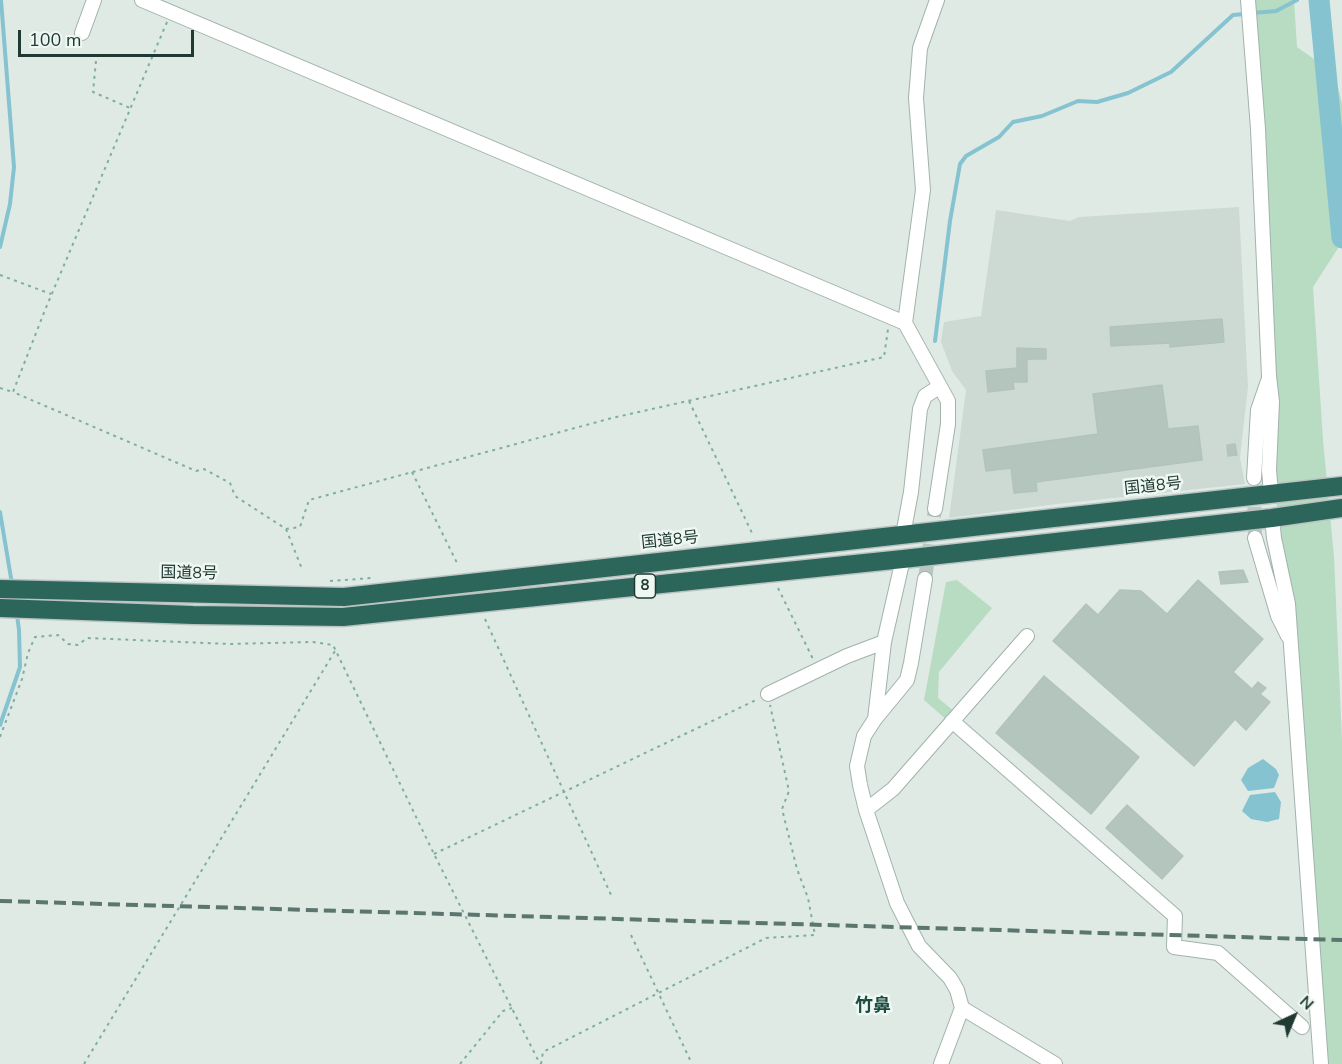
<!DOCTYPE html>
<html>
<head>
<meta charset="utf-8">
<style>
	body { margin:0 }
	#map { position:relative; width:1342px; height:1064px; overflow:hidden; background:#dfeae5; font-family:"Nunito Sans",sans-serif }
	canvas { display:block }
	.north { position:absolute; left:1264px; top:986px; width:60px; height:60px; -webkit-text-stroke:4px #eff7f3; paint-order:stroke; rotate:44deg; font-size:16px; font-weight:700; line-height:24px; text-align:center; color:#203a33 }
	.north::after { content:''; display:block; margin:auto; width:21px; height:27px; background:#203a33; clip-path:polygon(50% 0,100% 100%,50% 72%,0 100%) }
	.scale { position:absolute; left:18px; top:30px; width:176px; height:27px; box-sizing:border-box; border:3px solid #203a33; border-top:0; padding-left:8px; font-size:18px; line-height:21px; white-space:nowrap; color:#203a33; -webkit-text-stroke:4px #eff7f3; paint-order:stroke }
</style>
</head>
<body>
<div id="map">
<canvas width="1342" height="1064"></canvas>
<div class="north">N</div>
<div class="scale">100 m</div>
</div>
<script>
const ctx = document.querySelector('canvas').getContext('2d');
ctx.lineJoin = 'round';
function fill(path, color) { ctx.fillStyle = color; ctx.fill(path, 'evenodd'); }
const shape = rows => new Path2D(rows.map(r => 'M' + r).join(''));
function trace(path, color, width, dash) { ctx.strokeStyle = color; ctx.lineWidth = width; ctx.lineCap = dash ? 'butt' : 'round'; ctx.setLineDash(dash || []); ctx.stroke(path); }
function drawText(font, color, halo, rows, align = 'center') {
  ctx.font = font + ' "Nunito Sans","Noto Sans JP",sans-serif'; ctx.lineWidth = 5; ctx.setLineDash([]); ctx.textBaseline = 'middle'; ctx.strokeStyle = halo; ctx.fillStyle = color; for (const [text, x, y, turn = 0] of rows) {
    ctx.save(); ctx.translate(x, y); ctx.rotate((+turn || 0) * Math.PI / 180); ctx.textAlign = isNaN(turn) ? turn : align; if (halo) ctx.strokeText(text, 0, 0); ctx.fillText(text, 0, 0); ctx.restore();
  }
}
fill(shape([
	[1239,207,1248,387,1240,458,1245,484,1057,504,949,518,966,390,952,371,941,342,944,322,981,316,996,210,1070,221,1079,217]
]), '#cddad4');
fill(shape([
	[1253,0,1294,0,1297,47,1334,73,1342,103,1342,242,1313,287,1323,440,1334,557,1342,740,1342,1064,1326,1064,1306,754,1273,473],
	[957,580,992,608,939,672,938,698,955,712,948,721,924,700,946,582]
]), '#b7dcc2');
fill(shape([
	[1263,759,1276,769,1279,775,1274,788,1248,791,1241,780,1248,768],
	[1275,792,1281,802,1279,819,1267,822,1251,819,1242,811,1250,795]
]), '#86c3d0');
trace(shape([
	[1253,13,1276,11,1297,0],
	[0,247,10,204,14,167,1,0],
	[935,341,950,221,960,164,966,156,999,137,1013,122,1042,116,1078,101,1097,102,1128,93,1171,72,1233,15,1245,14],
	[0,512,12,584],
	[0,725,20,667,19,630,17,615]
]), '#86c3d0', 4);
trace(shape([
	[1319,0,1342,238]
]), '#86c3d0', 21);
const building = shape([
	[1222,319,1224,342,1170,347,1170,343,1111,346,1110,327,1222,319],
	[1017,348,1046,349,1046,359,1027,359,1027,382,1013,382,1014,389,988,392,986,371,1017,368,1017,348],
	[1162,385,1168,429,1198,426,1202,460,1036,482,1037,491,1014,493,1011,468,986,471,983,450,1098,434,1093,394,1162,385],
	[1235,444,1237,455,1228,456,1227,445,1235,444],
	[1243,570,1248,582,1221,584,1219,572,1243,570],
	[1198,580,1263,639,1233,672,1252,689,1258,682,1266,688,1260,694,1270,702,1246,730,1235,719,1194,766,1053,641,1086,604,1098,615,1120,590,1141,591,1167,614,1198,580],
	[1044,676,1139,757,1091,814,996,733,1044,676],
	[1127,805,1183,856,1162,879,1106,828,1127,805]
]);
fill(building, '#b4c5be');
trace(building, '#b1c4bc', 1.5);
trace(shape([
	[1254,486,1255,538],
	[925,579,935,509]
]), '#b9c7c1', 14, [14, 7]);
const minor = shape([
	[142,0,905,323],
	[1248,0,1258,129,1269,376,1272,402,1269,470,1271,493],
	[82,33,94,0],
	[1254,478,1258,410,1268,381],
	[935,509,948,424,948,401,905,323,923,190,916,98,920,48,937,0],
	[1272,518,1274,538,1288,604,1321,1064],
	[903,535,911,492,920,409,925,396,939,387],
	[1255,538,1278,616,1288,636],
	[925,579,911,663,907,680,875,719,864,736,857,766,860,785,866,810,897,903,919,946,950,978,957,990,962,1008,941,1064],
	[768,694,847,656,884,642],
	[875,719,884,642,903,559],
	[952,721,1175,916,1174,947,1218,953,1302,1027],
	[866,810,893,789,1027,636],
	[962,1008,1055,1064]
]);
const highway = shape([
	[0,589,344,597,1342,486],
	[0,608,193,615,343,617,903,559,1272,518,1342,508]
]);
trace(minor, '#a2b2ac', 16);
trace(highway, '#bcc4c2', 21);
trace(shape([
	[167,22,45,310,13,392,196,471,204,469,230,483,235,496,286,529,300,527,309,500,612,418,884,357,888,329],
	[96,61,93,92,130,108],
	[0,275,51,294],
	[0,388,13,392],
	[689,401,752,533],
	[412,472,457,563],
	[286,529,302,569],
	[330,581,372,578],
	[778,588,813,659],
	[485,619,612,897],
	[0,737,22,679,28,653,35,637,58,635,68,644,78,645,87,638,229,644,313,642,333,645,434,854,540,1064],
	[434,854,756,700],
	[631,935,692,1064],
	[84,1064,335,651],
	[460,1064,503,1011,512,1008],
	[541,1064,543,1052,766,938,815,935,808,898,797,869,782,809,789,791,770,705]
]), '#7faea0', 2, [3, 4.5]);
trace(minor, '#fff', 14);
trace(highway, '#2c665b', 18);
trace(shape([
	[0,901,1342,940]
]), '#5a766f', 4, [12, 6]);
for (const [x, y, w] of [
	[645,586,21]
]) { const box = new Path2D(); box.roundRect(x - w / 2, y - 12, w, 24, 4.5); ctx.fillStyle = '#eff7f3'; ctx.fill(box); trace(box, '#203a33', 1.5); }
drawText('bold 15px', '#203a33', null, [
	["8",645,586]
]);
drawText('16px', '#203a33', '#eff7f3', [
	["国道8号",1153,487,-6],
	["国道8号",670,541,-6],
	["国道8号",189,574,1]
]);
drawText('bold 18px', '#1c4b41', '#eff7f3', [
	["竹鼻",873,1007]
]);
</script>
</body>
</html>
